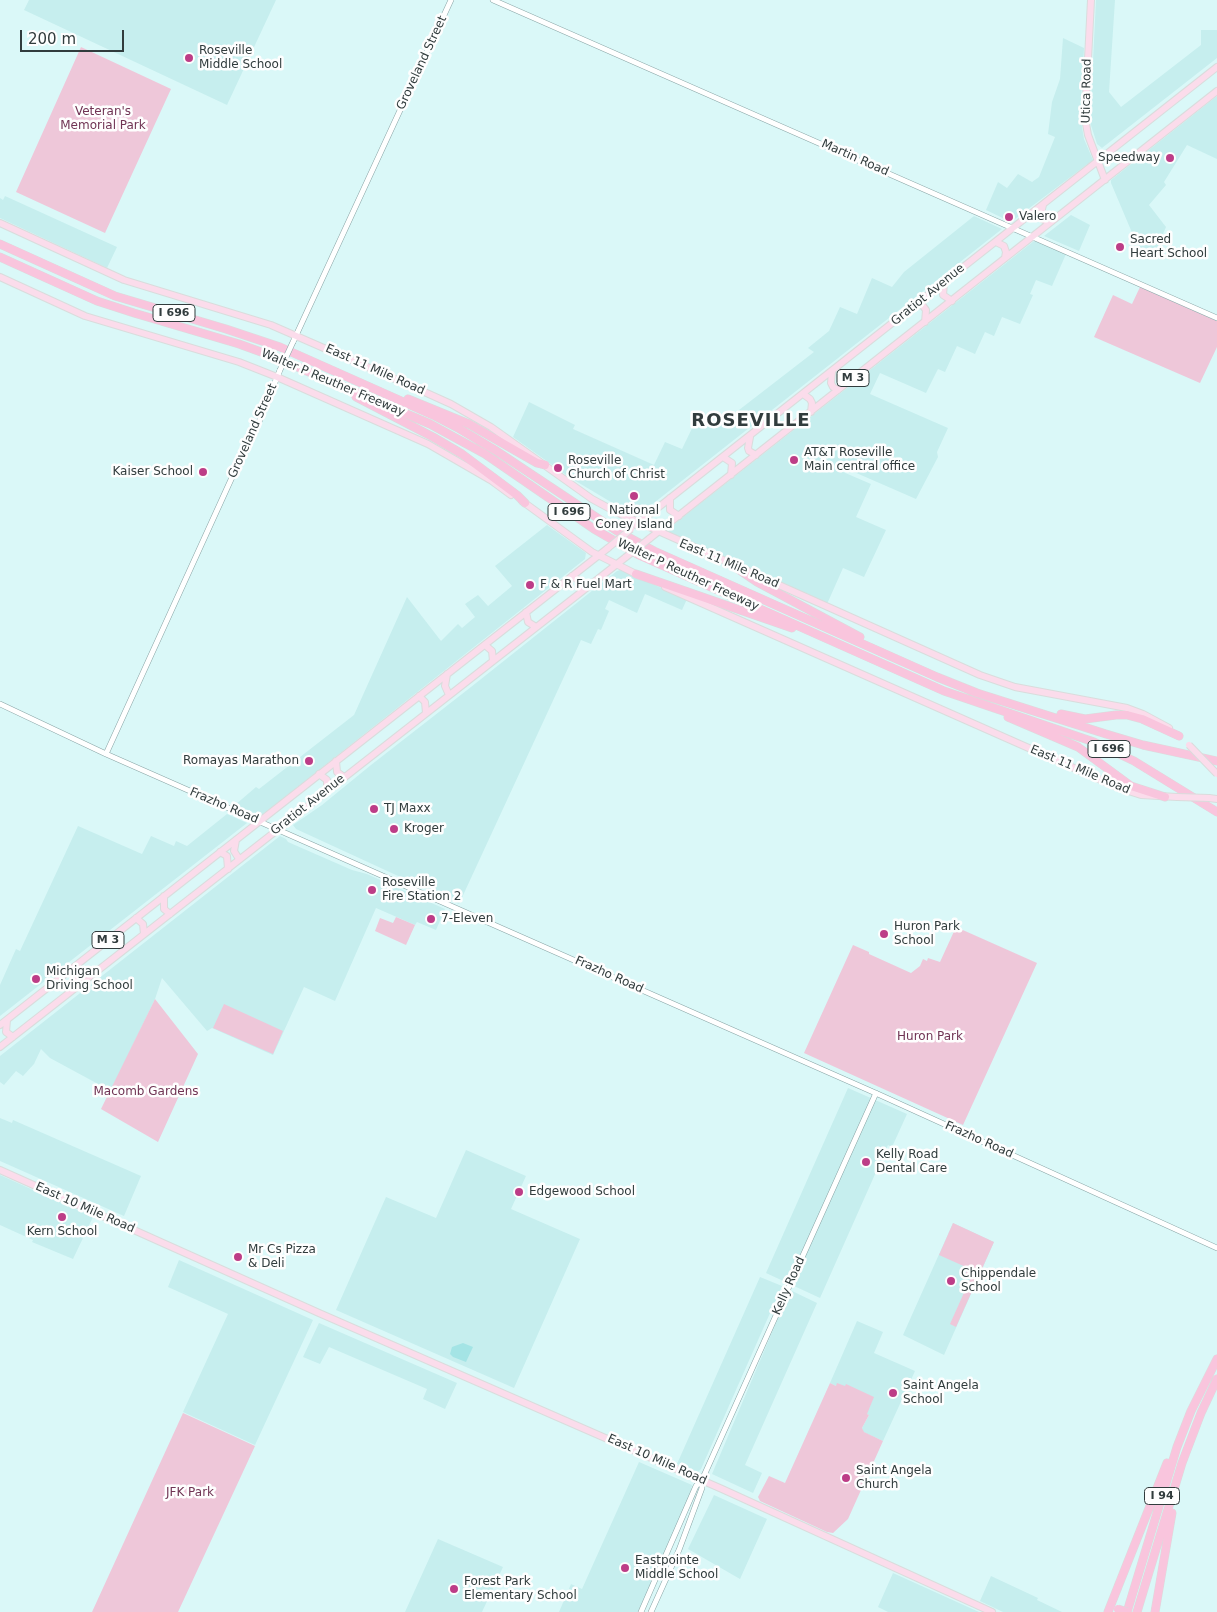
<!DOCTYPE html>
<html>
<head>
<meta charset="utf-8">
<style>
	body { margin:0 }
	#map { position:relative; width:1217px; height:1612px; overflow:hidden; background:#daf8f8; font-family:"DejaVu Sans",sans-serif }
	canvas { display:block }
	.scale { position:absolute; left:20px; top:30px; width:104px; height:22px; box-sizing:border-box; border:2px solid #313c3d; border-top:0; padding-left:6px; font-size:15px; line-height:18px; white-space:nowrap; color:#313c3d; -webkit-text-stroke:4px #fefefe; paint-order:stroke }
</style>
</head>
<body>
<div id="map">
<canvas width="1217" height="1612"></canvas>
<div class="scale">200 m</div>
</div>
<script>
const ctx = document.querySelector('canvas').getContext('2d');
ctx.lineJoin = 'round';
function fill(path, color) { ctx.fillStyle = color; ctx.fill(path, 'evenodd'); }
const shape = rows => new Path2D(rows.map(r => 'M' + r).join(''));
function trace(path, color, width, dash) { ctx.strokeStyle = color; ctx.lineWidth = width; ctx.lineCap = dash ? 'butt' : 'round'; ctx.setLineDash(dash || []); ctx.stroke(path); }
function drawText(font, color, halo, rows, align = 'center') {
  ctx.font = font + ' "DejaVu Sans",sans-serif'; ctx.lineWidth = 5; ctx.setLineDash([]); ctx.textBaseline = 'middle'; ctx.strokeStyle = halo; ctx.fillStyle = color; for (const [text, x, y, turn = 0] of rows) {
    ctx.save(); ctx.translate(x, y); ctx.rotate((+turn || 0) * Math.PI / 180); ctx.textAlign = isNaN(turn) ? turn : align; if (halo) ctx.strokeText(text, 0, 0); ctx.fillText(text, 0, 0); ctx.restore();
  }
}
fill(shape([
	[29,0,276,0,227,105,24,10],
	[1096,0,1115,0,1109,92,1121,107,1201,45,1201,30,1217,30,1217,58,1102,148,1097,144,1090,122],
	[1063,38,1084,48,1080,115,1084,139,1093,160,1011,222,986,210,998,182,1007,188,1018,174,1032,182,1039,177,1055,137,1048,134,1052,102,1060,79],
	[1217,96,1217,159,1187,145,1164,182,1166,185,1149,205,1166,227,1155,252,1148,260,1133,235,1111,183,1111,180],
	[5,196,117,247,107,268,0,218,0,198,3,200],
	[1071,215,1090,225,1079,251,1044,236],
	[974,216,1002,229,636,517,569,477,513,437,529,402,575,425,573,429,654,465,665,442,682,449,697,418,717,427,814,352,808,348,829,331,840,307,857,314,872,278,892,287,904,272],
	[1034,241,1066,254,1052,286,1036,280,1030,294,1033,295,1020,324,1002,317,994,336,985,332,975,354,957,346,945,372,938,369,926,393,880,373,870,394,948,428,937,452,938,457,916,499,838,465,836,469,871,484,856,517,886,530,864,577,843,568,827,604,670,534,669,531,670,528,678,521],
	[547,525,586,553,585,559,261,816,235,805,256,787,259,789,354,715,407,597,441,641,458,624,462,628,475,617,465,604,478,595,488,606,512,586,495,566],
	[620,570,687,599,682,610,645,594,637,613,609,600,605,609,609,611,601,630,598,629,591,644,581,640,459,904,296,829,293,825,322,805,371,765,471,687,617,571],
	[227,814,247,823,0,1016,0,985,16,949,20,951,78,826,142,854,151,836,174,846,176,841,187,846],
	[280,836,286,839,288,842,352,870,367,874,445,909,436,930,417,922,415,925,376,908,335,1001,304,987,273,1055,212,1028,207,1031,162,978,155,999,111,1091,50,1058,41,1049,34,1064,23,1076,16,1071,4,1085,0,1082,0,1056],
	[848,1088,907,1114,892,1147,888,1145,820,1298,766,1273],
	[0,1118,12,1123,13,1120,141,1176,124,1216,0,1161],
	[466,1150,526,1176,511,1209,580,1239,514,1388,336,1310,386,1197,436,1218],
	[0,1175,93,1217,73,1259,32,1242,33,1240,0,1225],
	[953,1223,994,1242,944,1355,903,1335],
	[179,1260,313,1320,255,1445,183,1412,228,1314,168,1287],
	[760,1277,782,1286,701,1469,697,1473,677,1464],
	[790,1290,817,1303,745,1465,762,1473,753,1493,712,1474],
	[857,1321,883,1332,874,1353,915,1371,883,1441,863,1432,862,1428,869,1415,867,1414,845,1386,836,1386,830,1383],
	[319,1323,457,1383,445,1409,423,1399,427,1389,329,1347,320,1364,303,1357],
	[639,1462,692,1485,691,1492,666,1551,638,1612,559,1612,571,1584,582,1589],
	[714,1495,767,1519,740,1579,688,1549],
	[438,1539,503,1567,482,1612,405,1612],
	[893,1573,979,1612,888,1612,878,1607],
	[991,1576,1038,1598,1037,1600,1062,1612,1003,1612,980,1601]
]), '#c6eeee');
fill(shape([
	[81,47,171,89,105,233,16,192],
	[1140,287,1217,321,1217,347,1200,383,1094,337,1113,295,1132,304],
	[396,917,415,925,406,945,375,931,380,918,393,923],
	[956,927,1037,963,963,1125,804,1053,853,945,869,952,869,954,911,973,920,966,923,959,927,961,928,958,940,962],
	[155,999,198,1054,158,1142,101,1109],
	[224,1004,283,1031,273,1054,213,1028],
	[953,1223,994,1242,956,1327,950,1324,971,1277,965,1275,968,1268,939,1255],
	[830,1383,836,1386,837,1383,845,1386,846,1384,874,1397,867,1414,869,1415,862,1428,864,1432,883,1441,848,1519,833,1533,827,1532,760,1501,758,1497,769,1476,785,1483],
	[183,1413,255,1446,178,1612,92,1612]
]), '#eec7d9');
fill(shape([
	[463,1343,473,1347,466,1362,453,1357,450,1354,452,1347]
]), '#a4e4e5');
const minor = shape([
	[493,0,1217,318],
	[293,342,451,0],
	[0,704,106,754,880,1095,1217,1248],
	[106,754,239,462,257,427,280,370],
	[641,1612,696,1486,702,1480,876,1093],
	[651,1612,679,1550,702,1488,702,1480]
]);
const major = shape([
	[1091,0,1085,118,1088,135,1105,180],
	[1043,205,1041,213,1041,218,1049,223],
	[0,223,124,280,271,325,420,390,451,404,491,427,592,499,616,512,980,675,1015,687,1127,708,1143,714,1169,728],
	[996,242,1004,246,1006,252,1005,258],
	[0,277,85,316,239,362,277,377,428,444,492,481,511,495],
	[944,283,943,295,952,301],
	[917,304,923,306,926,310,925,322],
	[832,372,831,383,833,387,838,390],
	[803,394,810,399,812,403,811,412],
	[750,437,748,448,749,451,756,455],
	[723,457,732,463,731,475],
	[670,498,670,510,679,516],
	[522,501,592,552,640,576],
	[636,525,1217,67],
	[649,539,1217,91],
	[572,576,581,582,581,592],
	[665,587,1119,788,1141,795,1177,797],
	[526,612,528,622,536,627],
	[485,645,492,651,493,661],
	[447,674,445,686,449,695],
	[419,696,425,702,426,713],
	[336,761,337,772,344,777],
	[319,774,327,780,327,790],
	[1209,798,1217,799],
	[236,840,234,851,239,859],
	[220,852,227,856,228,869],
	[164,896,164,909,170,914],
	[136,918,143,924,144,934],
	[69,970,75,975,78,986],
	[7,1020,6,1032,13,1037],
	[0,1025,608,548],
	[0,1047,626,557],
	[0,1170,319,1313,722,1489,992,1612]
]);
const highway = shape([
	[0,244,115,296,226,329,280,347,435,416,458,428,495,450,617,531,654,551,937,677,977,693,1106,734,1143,745,1217,761],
	[0,257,97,301,134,313,239,344,272,356,430,424,485,454,594,529,639,555,944,691,1094,742,1134,761,1217,812],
	[356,397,433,437,462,454,517,495,525,503],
	[408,399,469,424,537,463,545,465],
	[732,565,757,582,860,637],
	[636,574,792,628],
	[1061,714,1085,719,1116,715,1127,715,1142,719,1179,736],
	[1008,717,1078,747,1131,786,1165,797],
	[1108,1612,1167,1463],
	[1127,1612,1177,1447,1191,1411,1217,1359],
	[1137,1612,1182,1463,1201,1413,1217,1379],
	[1155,1612,1172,1513]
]);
trace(minor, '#88a4a5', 6);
trace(major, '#dadcdc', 8);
trace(highway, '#dadcdc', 9);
trace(minor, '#fff', 5);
trace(major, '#fbdceb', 6);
trace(highway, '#f9c5dd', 8);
const minorBridge = shape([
	[280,370,293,342]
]);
const majorBridge = shape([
	[608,548,631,529],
	[626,557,649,539],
	[1189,745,1217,774],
	[1177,797,1209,798]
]);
const highwayBridge = shape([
	[1118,1609,1127,1612]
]);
trace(minorBridge, '#88a4a5', 6, []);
trace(majorBridge, '#dadcdc', 8, []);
trace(highwayBridge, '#dadcdc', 9, []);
trace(minorBridge, '#fff', 5);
trace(majorBridge, '#fbdceb', 6);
trace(highwayBridge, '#f9c5dd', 8);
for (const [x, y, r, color] of [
	[189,58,5,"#bd3d87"],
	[1170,158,5,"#bd3d87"],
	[1009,217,5,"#bd3d87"],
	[1120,247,5,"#bd3d87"],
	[794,460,5,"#bd3d87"],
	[558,468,5,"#bd3d87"],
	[203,472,5,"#bd3d87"],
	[634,496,5,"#bd3d87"],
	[530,585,5,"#bd3d87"],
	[309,761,5,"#bd3d87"],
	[374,809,5,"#bd3d87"],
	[394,829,5,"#bd3d87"],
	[372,890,5,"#bd3d87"],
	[431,919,5,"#bd3d87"],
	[884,934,5,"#bd3d87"],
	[36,979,5,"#bd3d87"],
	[866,1162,5,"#bd3d87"],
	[519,1192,5,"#bd3d87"],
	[62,1217,5,"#bd3d87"],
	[238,1257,5,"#bd3d87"],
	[951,1281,5,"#bd3d87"],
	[893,1393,5,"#bd3d87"],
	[846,1478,5,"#bd3d87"],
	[625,1568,5,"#bd3d87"],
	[454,1589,5,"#bd3d87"]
]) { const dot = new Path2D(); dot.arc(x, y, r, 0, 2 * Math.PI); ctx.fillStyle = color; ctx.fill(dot); trace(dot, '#fefefe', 2); }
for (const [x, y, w] of [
	[174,313,42],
	[853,378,32],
	[569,512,42],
	[1109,749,42],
	[108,940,32],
	[1162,1496,35]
]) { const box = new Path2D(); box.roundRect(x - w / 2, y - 8.5, w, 17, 4); ctx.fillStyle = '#fefefe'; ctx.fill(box); trace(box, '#313c3d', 1); }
drawText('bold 11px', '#313c3d', null, [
	["I 696",174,313],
	["M 3",853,378],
	["I 696",569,512],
	["I 696",1109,749],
	["M 3",108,940],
	["I 94",1162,1496]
]);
drawText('12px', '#313c3d', '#fefefe', [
	["Roseville",199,51],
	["Middle School",199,65],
	["Speedway",1160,158,"right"],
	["Valero",1019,217],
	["Sacred",1130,240],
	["Heart School",1130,254],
	["AT&T Roseville",804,453],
	["Main central office",804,467],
	["Roseville",568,461],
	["Church of Christ",568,475],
	["Kaiser School",193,472,"right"],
	["National",634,511,"center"],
	["Coney Island",634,525,"center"],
	["F & R Fuel Mart",540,585],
	["Romayas Marathon",299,761,"right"],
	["TJ Maxx",384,809],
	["Kroger",404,829],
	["Roseville",382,883],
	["Fire Station 2",382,897],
	["7-Eleven",441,919],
	["Huron Park",894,927],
	["School",894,941],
	["Michigan",46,972],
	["Driving School",46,986],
	["Kelly Road",876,1155],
	["Dental Care",876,1169],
	["Edgewood School",529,1192],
	["Kern School",62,1232,"center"],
	["Mr Cs Pizza",248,1250],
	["& Deli",248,1264],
	["Chippendale",961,1274],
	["School",961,1288],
	["Saint Angela",903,1386],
	["School",903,1400],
	["Saint Angela",856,1471],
	["Church",856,1485],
	["Eastpointe",635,1561],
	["Middle School",635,1575],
	["Forest Park",464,1582],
	["Elementary School",464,1596]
], 'left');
drawText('12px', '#313c3d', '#fefefe', [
	["Groveland Street",422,63,-65],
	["Utica Road",1087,91,-89],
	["Martin Road",855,158,24],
	["Gratiot Avenue",928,295,-39],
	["East 11 Mile Road",375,370,24],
	["Walter P Reuther Freeway",333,383,23],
	["Groveland Street",253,431,-66],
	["East 11 Mile Road",729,564,23],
	["Walter P Reuther Freeway",688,575,25],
	["East 11 Mile Road",1080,770,23],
	["Gratiot Avenue",308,805,-38],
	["Frazho Road",224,806,23],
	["Frazho Road",609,975,24],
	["Frazho Road",979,1140,24],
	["East 10 Mile Road",85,1208,24],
	["Kelly Road",789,1286,-66],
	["East 10 Mile Road",657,1460,24]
]);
drawText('12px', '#703454', '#fefefe', [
	["Veteran's",103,112],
	["Memorial Park",103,126],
	["Huron Park",930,1037],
	["Macomb Gardens",146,1092],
	["JFK Park",190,1493]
]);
ctx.letterSpacing = '1px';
drawText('bold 18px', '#313c3d', '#fefefe', [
	["ROSEVILLE",751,421]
]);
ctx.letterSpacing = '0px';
</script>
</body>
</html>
